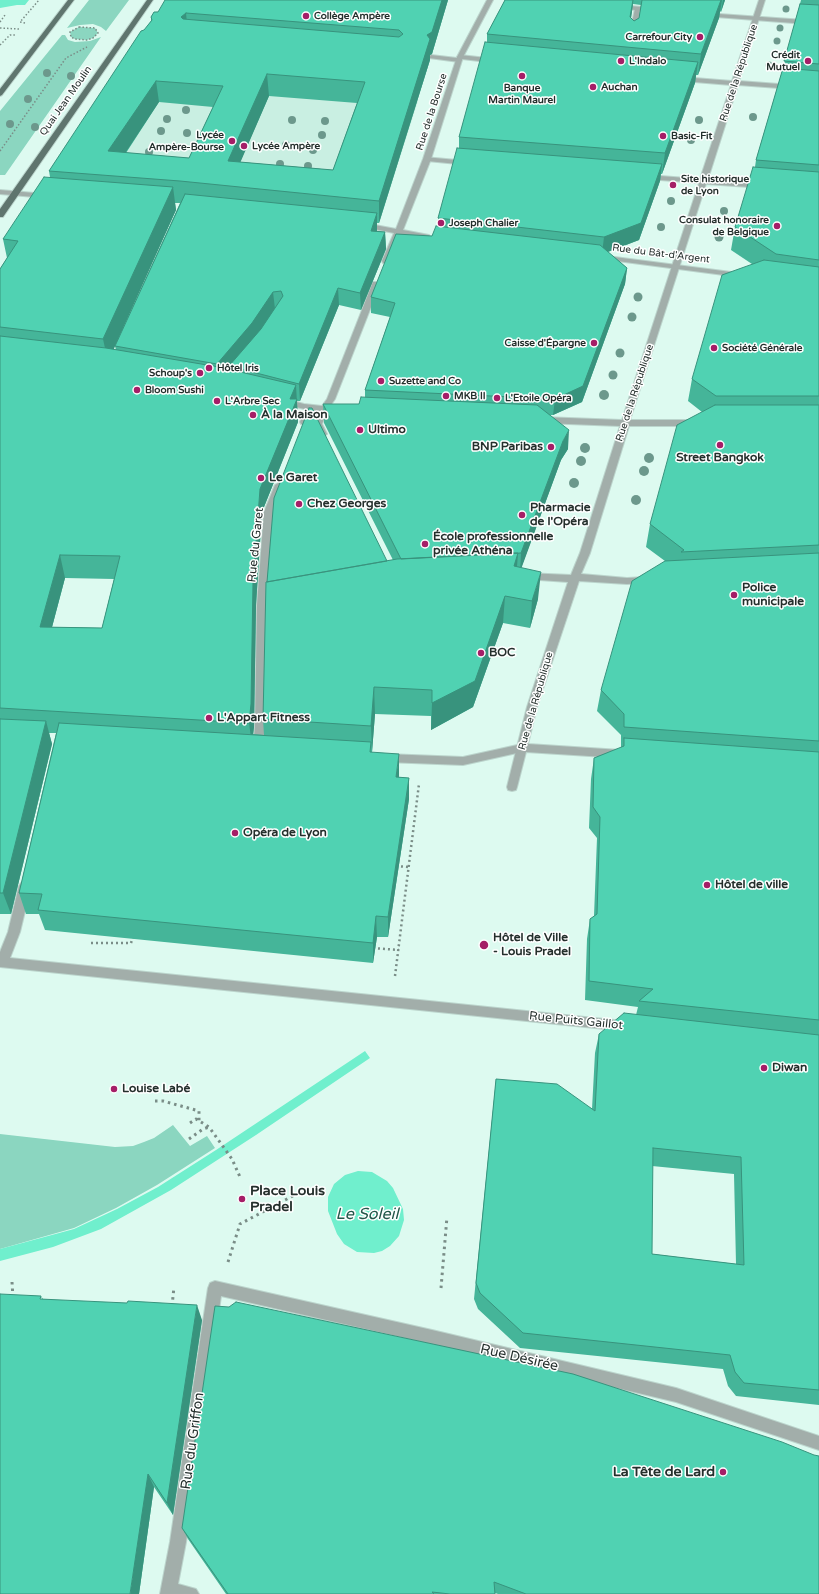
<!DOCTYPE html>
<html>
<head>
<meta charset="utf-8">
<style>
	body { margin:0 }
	canvas { display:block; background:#ddfaf0 }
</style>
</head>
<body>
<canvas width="819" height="1594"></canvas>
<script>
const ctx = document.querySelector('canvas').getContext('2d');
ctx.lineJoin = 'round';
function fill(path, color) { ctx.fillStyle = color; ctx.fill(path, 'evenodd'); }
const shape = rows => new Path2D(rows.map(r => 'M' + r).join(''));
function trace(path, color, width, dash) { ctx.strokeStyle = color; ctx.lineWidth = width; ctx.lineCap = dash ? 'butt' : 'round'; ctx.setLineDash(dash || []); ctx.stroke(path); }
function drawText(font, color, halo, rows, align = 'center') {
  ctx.font = font + ' "Varela Round",sans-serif'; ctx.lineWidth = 3; ctx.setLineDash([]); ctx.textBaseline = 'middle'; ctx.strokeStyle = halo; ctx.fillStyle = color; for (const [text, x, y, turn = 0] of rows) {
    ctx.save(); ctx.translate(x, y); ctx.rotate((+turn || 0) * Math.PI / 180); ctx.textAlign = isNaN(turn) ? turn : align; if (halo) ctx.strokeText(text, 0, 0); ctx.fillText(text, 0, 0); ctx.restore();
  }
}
fill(shape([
	[152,40,267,89,418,101,380,221,54,191]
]), '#c9efe2');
fill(shape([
	[89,0,129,0,106,31,101,27,93,24,80,25,67,28],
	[79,27,95,28,98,33,93,38,87,40,75,39,71,37,70,32],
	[62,35,65,35,68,40,75,42,90,41,101,37,5,175,0,175,0,111],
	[173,1125,190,1146,207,1136,215,1148,157,1185,116,1208,74,1228,0,1249,0,1134,115,1147,133,1146,144,1142,154,1138]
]), '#8bd6c0');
fill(shape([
	[0,0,29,0,25,5,17,5,0,8],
	[365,1051,370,1058,256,1135,171,1190,101,1229,53,1247,0,1261,0,1249,74,1229,117,1209,158,1187,216,1150],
	[358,1171,372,1172,387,1181,393,1188,403,1209,404,1220,399,1236,390,1246,382,1251,374,1253,357,1252,344,1244,337,1234,328,1211,328,1197,334,1184,345,1175]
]), '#70efcd');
const service = shape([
	[635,8,640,9,636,34,633,36,630,34,635,8]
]);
const pedestrian = shape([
	[759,0,765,0,739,81,819,87,819,91,738,85,708,179,763,184,767,186,763,188,706,184,630,420,695,420,699,423,695,426,629,426,590,553,581,574,627,578,646,577,651,580,646,583,627,584,579,581,537,707,528,744,621,750,625,751,626,754,625,757,621,758,526,752,517,787,516,790,512,791,508,790,507,787,527,707,568,582,525,579,520,576,525,573,571,575,580,553,620,426,542,423,538,420,542,417,622,420,699,183,647,179,643,177,647,175,700,179,731,85,682,81,679,79,682,77,732,81,759,0],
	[431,55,457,58,458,56,460,55,496,59,499,61,496,63,462,59,461,61,459,62,429,58,428,57,431,55],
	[424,157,468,161,472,163,468,165,427,161,424,161,424,157],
	[25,881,29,883,31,886,20,932,10,958,624,1021,628,1022,630,1026,628,1030,624,1031,0,967,0,952,8,932,19,886,21,883,25,881],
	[215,1281,432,1330,676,1388,819,1436,819,1450,676,1402,432,1344,221,1296,186,1542,178,1584,196,1589,199,1594,160,1594,170,1542,208,1288,210,1283,215,1281]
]);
const minor = shape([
	[487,0,493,0,463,57,431,159,403,230,429,235,430,237,426,239,401,235,390,261,386,263,383,263,382,261,394,233,364,227,360,225,364,223,396,229,423,159,457,57,487,0],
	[617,5,656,8,659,10,656,12,615,8,614,7,617,5],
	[705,13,819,21,819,25,703,16,703,14,705,13],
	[0,190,46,194,50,196,46,198,0,194,0,190],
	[599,255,739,273,743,275,739,277,602,259,599,259,599,255],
	[373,282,376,282,380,284,335,399,328,409,322,424,327,434,323,437,320,436,314,424,317,415,310,419,307,424,301,424,300,422,303,415,313,411,279,403,278,401,282,398,304,404,322,406,327,399,373,282],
	[280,482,285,485,274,512,267,605,265,727,263,749,262,752,258,753,254,752,253,749,255,727,257,605,264,512,275,485,280,482],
	[522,744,526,745,527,748,526,751,463,765,386,762,382,761,381,758,382,755,386,754,463,757,522,744]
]);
const primary = shape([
	[68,0,74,0,2,95,0,96,0,89,68,0],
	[147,0,153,0,3,217,0,217,0,209,147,0]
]);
trace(service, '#bcd5cd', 2);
trace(pedestrian, '#bcd5cd', 2);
trace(minor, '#bcd5cd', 2);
trace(primary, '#bcd5cd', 2);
trace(shape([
	[0,22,5,15],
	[25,23,20,22,39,0],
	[79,27,95,28,98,33,93,38,87,40,75,39,71,37,70,32,79,27],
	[0,28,19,29],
	[0,45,10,35,15,35],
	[0,151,66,58,87,47]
]), '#7a8d87', 1.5, [1.5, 2]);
trace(shape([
	[396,866,408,867],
	[91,943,131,943,133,937],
	[373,948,399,950],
	[395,976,419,784]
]), '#7a8d87', 2.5, [2, 3]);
trace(shape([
	[155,1101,163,1101,199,1111,199,1121],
	[190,1123,196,1119,209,1127,232,1159,240,1177],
	[189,1139,203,1129,209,1127],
	[228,1262,240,1224,302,1191],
	[12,1282,13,1298],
	[441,1288,447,1217],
	[172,1306,174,1287]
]), '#7a8d87', 3, [2.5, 4]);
fill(service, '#a2aeaa');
fill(pedestrian, '#a2aeaa');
fill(minor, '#a2aeaa');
fill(primary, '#5f756e');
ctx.fillStyle = '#6c988c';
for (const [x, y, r] of [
	[786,9,3.5],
	[780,28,3.5],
	[777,41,3.5],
	[769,65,3.5],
	[47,73,4],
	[71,76,4],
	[28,99,4],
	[186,110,4],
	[753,117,4],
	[167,119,4],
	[292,120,4],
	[699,120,4],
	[325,121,4],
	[10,124,4],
	[35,127,4],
	[161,131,4],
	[187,133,4],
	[322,135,4],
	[691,140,4],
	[286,145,4],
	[313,150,4],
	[149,152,4],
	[280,164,4],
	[308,166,4],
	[671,201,4],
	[724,211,4],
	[661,227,4],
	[719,237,4.5],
	[638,297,4.5],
	[632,317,4.5],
	[620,353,4.5],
	[613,375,4.5],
	[604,395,5],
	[585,448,5],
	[649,458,5],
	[581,461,5],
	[644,471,5],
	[574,483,5],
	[636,500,5]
]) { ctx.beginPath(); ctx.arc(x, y, r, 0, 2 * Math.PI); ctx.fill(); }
fill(shape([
	[448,0,432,54,430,55,430,60,379,223,377,223,377,231,385,232,386,249,361,310,339,305,300,401,297,401,298,422,262,512,256,605,254,727,253,734,264,735,263,719,387,561,393,560,324,423,323,404,359,404,365,397,365,390,390,317,371,313,371,297,432,236,438,226,438,218,459,148,459,137,487,42,487,34,505,0,725,0,721,12,720,11,719,18,698,75,696,75,695,83,662,174,661,174,660,181,639,240,608,252,627,268,625,284,582,402,553,415,550,415,568,449,561,460,521,568,538,599,530,628,503,623,473,707,431,730,431,716,375,714,372,752,399,775,399,777,409,778,409,799,388,937,377,937,373,963,45,930,39,914,26,914,19,893,56,733,49,733,52,744,11,914,0,914,0,269,7,258,3,239,50,177,49,171,151,21,151,17,154,12],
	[633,4,641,5,639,18,634,21,631,18],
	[269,96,357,103,333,170,240,162],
	[159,102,213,107,189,158,126,153],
	[175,203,180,203,115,346,116,350,113,349,176,210],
	[65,578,114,579,102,628,52,627],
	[801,0,819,0,819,1405,736,1396,728,1386,723,1369,520,1348,478,1309,474,1299,496,1079,592,1109,595,1053,599,1034,636,1015,638,1007,585,1000,587,939,590,919,594,916,597,838,589,828,591,779,594,758,621,748,621,735,597,711,601,690,665,561,646,547,650,524,702,412,688,401,692,379,752,264,731,250,735,227,755,167,756,160,783,68],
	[652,1166,734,1174,736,1264,652,1254],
	[41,1296,43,1299,202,1320,173,1515,154,1487,139,1594],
	[814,1455,819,1594,498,1594,495,1593,495,1594,226,1594,188,1539,182,1528]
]), '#45b599');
fill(shape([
	[442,0,448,0,432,54,430,55,430,60,379,223,379,201,427,35],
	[633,0,632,11,628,39,630,17],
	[721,0,722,0,719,18,698,75,701,54],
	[723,0,725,0,721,12],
	[186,13,188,34,181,17],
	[698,62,695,83,662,174,665,153],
	[267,74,269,96,231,184,228,161],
	[156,81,159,102,112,173,108,151],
	[662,164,660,181,639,240,602,254,604,237],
	[173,187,176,210,108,362,103,339],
	[377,213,377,230,372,248,371,231],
	[385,232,386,249,361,310,360,293],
	[627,268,625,284,582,402,553,415,555,399],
	[338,288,339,305,300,401,299,384],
	[273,292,275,309,254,340,229,366,229,370,220,381,217,364],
	[296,385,298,422,262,512,256,605,254,727,252,745,249,723,253,582,260,489,290,399],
	[569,430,568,449,561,460,520,572,521,553,563,441],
	[518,553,516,580,514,566],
	[60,555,65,578,46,650,40,627],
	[541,572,538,599,530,628,532,601],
	[505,596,503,623,473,707,431,730,432,703],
	[374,687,375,714,372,752,371,726],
	[46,721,52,744,11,914,3,893],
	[399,754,399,775,396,799,396,777],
	[409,778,409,799,388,937,388,917],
	[376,916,377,937,373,963,373,943],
	[197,1305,202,1320,173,1515,167,1503],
	[148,1474,154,1487,139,1594,130,1594]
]), '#38937d');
const building = shape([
	[165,0,442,0,432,32,427,35,430,39,379,201,180,181,49,171,141,31,144,30,152,20,151,17,154,12,158,12,165,0],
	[186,13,399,30,403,34,399,37,183,19,181,17,186,13],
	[267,74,365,82,333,170,228,161,267,74],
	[156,81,223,86,189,158,108,151,156,81],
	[505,0,633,0,630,17,634,21,639,18,642,0,721,0,701,54,487,34,505,0],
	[800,4,819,5,819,64,784,61,800,4],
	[485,42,698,62,665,153,459,137,485,42],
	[783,68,819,71,819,165,756,160,783,68],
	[457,148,662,164,641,223,604,237,438,218,457,148],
	[753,167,819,172,819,260,776,254,735,227,753,167],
	[44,177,173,187,103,339,0,327,0,269,18,241,3,239,44,177],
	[185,194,377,213,371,231,385,232,360,293,338,288,299,384,229,366,261,329,283,296,281,291,273,292,252,323,217,364,115,346,185,194],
	[436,226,600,245,627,268,583,386,555,399,365,390,395,303,371,297,396,234,432,236,436,226],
	[764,260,819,267,819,396,716,396,692,379,722,275,764,260],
	[0,336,106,348,219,367,296,385,290,399,297,399,260,489,253,582,251,704,249,723,0,708,0,336],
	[60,555,120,556,102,628,40,627,60,555],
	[361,397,537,405,569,430,563,441,521,553,401,559,323,404,359,404,361,397],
	[715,405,819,405,819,545,681,552,684,550,650,524,677,425,715,405],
	[309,408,312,408,387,561,267,582,274,498,309,408],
	[513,553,518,553,514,566,541,572,532,601,505,596,475,681,432,703,432,690,374,687,371,726,263,719,266,582,397,559,513,553],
	[819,553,819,741,624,727,624,714,601,690,632,581,665,561,819,553],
	[0,719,46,721,3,893,0,893,0,719],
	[59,723,371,742,370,752,399,754,396,777,409,778,388,917,376,916,373,943,38,910,42,894,19,893,59,723],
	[624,738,819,752,819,1020,639,1001,653,989,589,981,590,919,597,914,600,817,593,807,594,758,624,746,624,738],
	[624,1013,819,1035,819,1390,744,1383,735,1372,730,1355,523,1333,480,1293,476,1283,496,1079,557,1084,595,1111,599,1034,624,1013],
	[653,1148,741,1157,744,1265,652,1254,653,1148],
	[0,1294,41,1296,40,1299,127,1303,128,1301,197,1305,167,1503,148,1474,130,1594,0,1594,0,1294],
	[236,1302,573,1374,782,1442,814,1455,819,1456,819,1594,526,1594,494,1582,495,1594,450,1594,432,1592,434,1594,228,1594,182,1528,215,1306,229,1307,236,1302]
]);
fill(building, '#50d2b2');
trace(building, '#38937d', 1);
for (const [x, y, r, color] of [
	[306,16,4,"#a51e67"],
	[700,37,4,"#a51e67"],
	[621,61,4,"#a51e67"],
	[808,61,4,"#a51e67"],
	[522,76,4,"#a51e67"],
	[593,87,4,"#a51e67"],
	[663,136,4,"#a51e67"],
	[232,141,4,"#a51e67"],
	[244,146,4,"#a51e67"],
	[673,185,4,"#a51e67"],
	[441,223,4,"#a51e67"],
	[777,226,4,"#a51e67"],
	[594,343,4,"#a51e67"],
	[714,348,4,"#a51e67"],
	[209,368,4,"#a51e67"],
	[200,373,4,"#a51e67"],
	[381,381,4,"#a51e67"],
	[137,390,4,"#a51e67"],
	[446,396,4,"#a51e67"],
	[497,398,4,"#a51e67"],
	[217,401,4,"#a51e67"],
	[253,415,4,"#a51e67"],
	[360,430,4,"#a51e67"],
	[720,445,4,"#a51e67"],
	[551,447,4,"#a51e67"],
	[261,478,4,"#a51e67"],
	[299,504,4,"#a51e67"],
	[522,515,4,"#a51e67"],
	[425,544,4,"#a51e67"],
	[734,595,4,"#a51e67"],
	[481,653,4,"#a51e67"],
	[209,718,4,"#a51e67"],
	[235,833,4,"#a51e67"],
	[707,885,4,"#a51e67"],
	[484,945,5,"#a51e67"],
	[764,1068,4,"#a51e67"],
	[114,1089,4,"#a51e67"],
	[242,1199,4,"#a51e67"],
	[723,1472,4,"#a51e67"]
]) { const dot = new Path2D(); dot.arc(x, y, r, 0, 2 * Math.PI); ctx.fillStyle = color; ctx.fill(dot); trace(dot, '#fff', 1.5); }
drawText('bold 10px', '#242f2c', '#fff', [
	["Collège Ampère",314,16],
	["Carrefour City",692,37,"right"],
	["Crédit",800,55,"right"],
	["Mutuel",800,67,"right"],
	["L'Indalo",629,61],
	["Auchan",601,87],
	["Banque",522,88,"center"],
	["Martin Maurel",522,100,"center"],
	["Lycée",224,135,"right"],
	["Ampère-Bourse",224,147,"right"],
	["Basic-Fit",671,136],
	["Lycée Ampère",252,146],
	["Site historique",681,179],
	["de Lyon",681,191],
	["Consulat honoraire",769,220,"right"],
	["de Belgique",769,232,"right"],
	["Joseph Chalier",449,223],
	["Caisse d'Épargne",586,343,"right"],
	["Société Générale",722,348],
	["Hôtel Iris",217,368],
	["Schoup's",192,373,"right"],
	["Suzette and Co",389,381],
	["Bloom Sushi",145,390],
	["MKB II",454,396],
	["L'Etoile Opéra",505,398],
	["L'Arbre Sec",225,401]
], 'left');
drawText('10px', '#242f2c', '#fff', [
	["Rue de la République",739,73,-72],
	["Quai Jean Moulin",66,101,-55],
	["Rue de la Bourse",432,112,-72],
	["Rue du Bât-d'Argent",661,254,7],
	["Rue de la République",635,393,-72],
	["Rue de la République",536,701,-74]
]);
drawText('bold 12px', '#242f2c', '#fff', [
	["À la Maison",261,415],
	["Ultimo",368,430],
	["BNP Paribas",543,447,"right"],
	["Street Bangkok",720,458,"center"],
	["Le Garet",269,478],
	["Chez Georges",307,504],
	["Pharmacie",530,508],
	["de l'Opéra",530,522],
	["École professionnelle",433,537],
	["privée Athéna",433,551],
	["Police",742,588],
	["municipale",742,602],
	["BOC",489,653],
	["L'Appart Fitness",217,718],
	["Opéra de Lyon",243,833],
	["Hôtel de ville",715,885],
	["Hôtel de Ville",493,938],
	["- Louis Pradel",493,952],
	["Diwan",772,1068],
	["Louise Labé",122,1089]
], 'left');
drawText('12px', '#242f2c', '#fff', [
	["Rue du Garet",256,545,-84],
	["Rue Puits Gaillot",576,1021,6]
]);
drawText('bold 14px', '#242f2c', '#fff', [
	["Place Louis",250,1191],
	["Pradel",250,1207],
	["La Tête de Lard",715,1472,"right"]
], 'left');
drawText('14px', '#242f2c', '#fff', [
	["Rue Désirée",519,1358,13],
	["Rue du Griffon",193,1441,-82]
]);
drawText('italic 16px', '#22584a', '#fff', [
	["Le Soleil",367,1215]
]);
</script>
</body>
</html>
